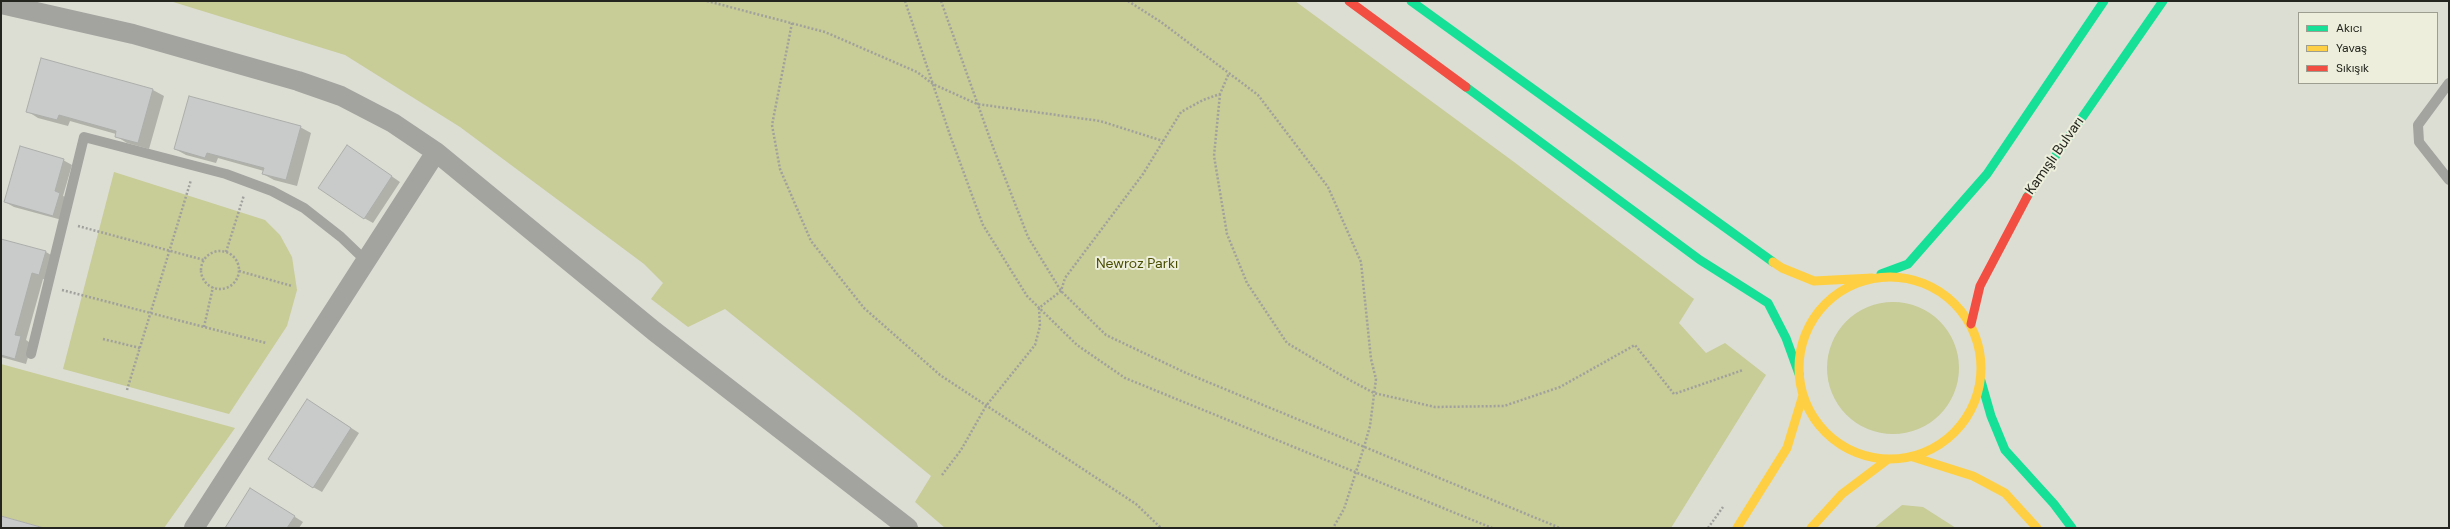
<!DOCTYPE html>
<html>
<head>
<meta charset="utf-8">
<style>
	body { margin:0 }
	#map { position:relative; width:2450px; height:529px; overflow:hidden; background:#dcded3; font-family:"DM Sans",sans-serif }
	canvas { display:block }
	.frame { position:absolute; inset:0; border:2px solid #24251e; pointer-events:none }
	.legend { position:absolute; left:2298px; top:12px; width:140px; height:72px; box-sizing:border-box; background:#edefdc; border:1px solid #9d9e90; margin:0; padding:5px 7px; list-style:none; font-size:12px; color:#24251e }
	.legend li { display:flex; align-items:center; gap:8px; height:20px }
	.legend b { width:20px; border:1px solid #9d9e90 }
</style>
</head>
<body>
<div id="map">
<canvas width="2450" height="529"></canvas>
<div class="frame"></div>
<ul class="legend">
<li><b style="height:5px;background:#16e098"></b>Akıcı</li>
<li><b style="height:5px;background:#ffcf43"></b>Yavaş</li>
<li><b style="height:5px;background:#f24e42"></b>Sıkışık</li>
</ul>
</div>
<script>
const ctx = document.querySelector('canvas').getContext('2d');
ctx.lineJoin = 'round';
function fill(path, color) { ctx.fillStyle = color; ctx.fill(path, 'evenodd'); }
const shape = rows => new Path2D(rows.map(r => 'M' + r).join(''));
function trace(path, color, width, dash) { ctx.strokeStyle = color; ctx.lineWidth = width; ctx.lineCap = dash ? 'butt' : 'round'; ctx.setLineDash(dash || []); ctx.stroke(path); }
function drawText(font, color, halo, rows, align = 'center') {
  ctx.font = font + ' "DM Sans",sans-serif'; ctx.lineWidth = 4; ctx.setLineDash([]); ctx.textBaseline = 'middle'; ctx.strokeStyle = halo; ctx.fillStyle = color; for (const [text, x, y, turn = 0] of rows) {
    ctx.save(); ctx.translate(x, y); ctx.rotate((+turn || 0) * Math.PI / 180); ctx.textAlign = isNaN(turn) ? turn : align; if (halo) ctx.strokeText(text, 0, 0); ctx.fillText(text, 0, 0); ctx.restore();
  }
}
fill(shape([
	[170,1,1295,1,1514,162,1694,299,1679,323,1706,353,1725,343,1766,375,1671,528,945,528,915,502,931,476,853,412,725,309,688,327,651,299,663,283,644,264,460,127,345,55],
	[114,172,265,220,280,235,292,257,297,290,287,326,229,414,63,369],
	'1827 368a66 66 0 1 1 132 0a66 66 0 1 1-132 0Z',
	[1,364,235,428,164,528,44,528,1,516],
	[1902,505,1923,507,1956,528,1874,528]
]), '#c8cc96');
fill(shape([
	[153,90,164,96,149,149,127,143,116,136,116,134,70,121,68,126,38,118,27,111],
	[300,127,311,133,297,186,274,180,263,174,264,171,218,158,216,163,186,155,175,149],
	[355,151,400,182,373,223,364,218],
	[63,160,72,165,63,196,68,198,62,220,14,207,5,202],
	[1,240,46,252,56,258,50,281,43,279,26,340,32,344,26,364,1,357],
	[316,405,359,433,322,492,313,487],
	[259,494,303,522,299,528,226,528]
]), '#0003');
const building = shape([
	[41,58,153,89,138,143,115,137,116,131,59,115,57,120,26,112,41,58],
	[189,96,301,126,286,180,262,174,264,168,207,153,205,158,174,149,189,96],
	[347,145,392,176,364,219,318,188,347,145],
	[20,146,64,159,55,191,60,193,53,216,4,202,20,146],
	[1,239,46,251,39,275,32,273,15,335,21,336,15,359,1,355,1,239],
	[307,399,351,428,313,488,268,459,307,399],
	[250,488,295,516,287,528,225,528,250,488],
	[1,516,44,528,1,528,1,516]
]);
fill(building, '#c9cbca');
trace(building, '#acaeab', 1);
trace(shape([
	[707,1,825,32,917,72,933,84,977,104,1100,121,1163,141],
	[905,1,951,138,983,225,1027,296,1077,345,1125,378,1492,528],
	[941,1,993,147,1028,237,1061,291,1106,335,1186,373,1560,528],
	[1128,1,1161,22,1258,95,1328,187,1361,262,1371,359,1376,379,1370,426,1364,447,1344,509,1333,528],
	[792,23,772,125,780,169,811,241,864,308,940,375,1136,504,1161,528],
	[1220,94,1214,156,1227,234,1247,283,1287,343,1346,378,1374,393,1435,407,1504,406,1560,387,1635,345,1674,394,1743,370],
	[78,226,204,260],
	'201 270a19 19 0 1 1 38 0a19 19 0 1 1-38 0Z',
	[226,252,244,195],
	[239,271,292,286],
	[62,290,266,343],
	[204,327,213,287],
	[103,339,140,348],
	[127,390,191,180],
	[942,475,961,450,986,406,1035,345,1040,326,1039,308,1061,291,1065,278,1143,174,1181,112,1203,100,1220,94,1229,73],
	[1708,528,1723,507]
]), '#a0a19d', 2.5, [2, 2]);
trace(shape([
	[2449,83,2418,125,2419,142,2449,180],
	[31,354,84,137,226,174,272,191,304,208,341,237,366,261]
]), '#a3a39f', 10);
trace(shape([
	[1,4,133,34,298,81,341,96,393,123,436,152,654,331,908,528],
	[194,528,436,152]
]), '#a3a39f', 20);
trace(shape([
	[1411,1,1773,262],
	[1466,87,1700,260,1768,303,1786,338,1799,374],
	[2027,197,2163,1],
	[1881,274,1908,264,1987,174,2104,1],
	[1981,381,1991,416,2005,450,2054,504,2072,528]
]), '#16e098', 9);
trace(shape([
	[1773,262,1782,268,1814,281,1872,278],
	'1799 368a91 91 0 1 1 182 0a91 91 0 1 1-182 0Z',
	[1913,457,1973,476,2005,493,2037,528],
	[1737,528,1787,448,1803,395],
	[1811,528,1842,494,1887,460]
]), '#ffcf43', 9);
trace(shape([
	[1349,1,1466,87],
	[1971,324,1980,286,2027,197]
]), '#f24e42', 9);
drawText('14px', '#24251e', '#edefdc', [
	["Kamışlı Bulvarı",2055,156,-55]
]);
drawText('14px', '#4a4e02', '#edefdc', [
	["Newroz Parkı",1137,264]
]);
</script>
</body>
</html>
